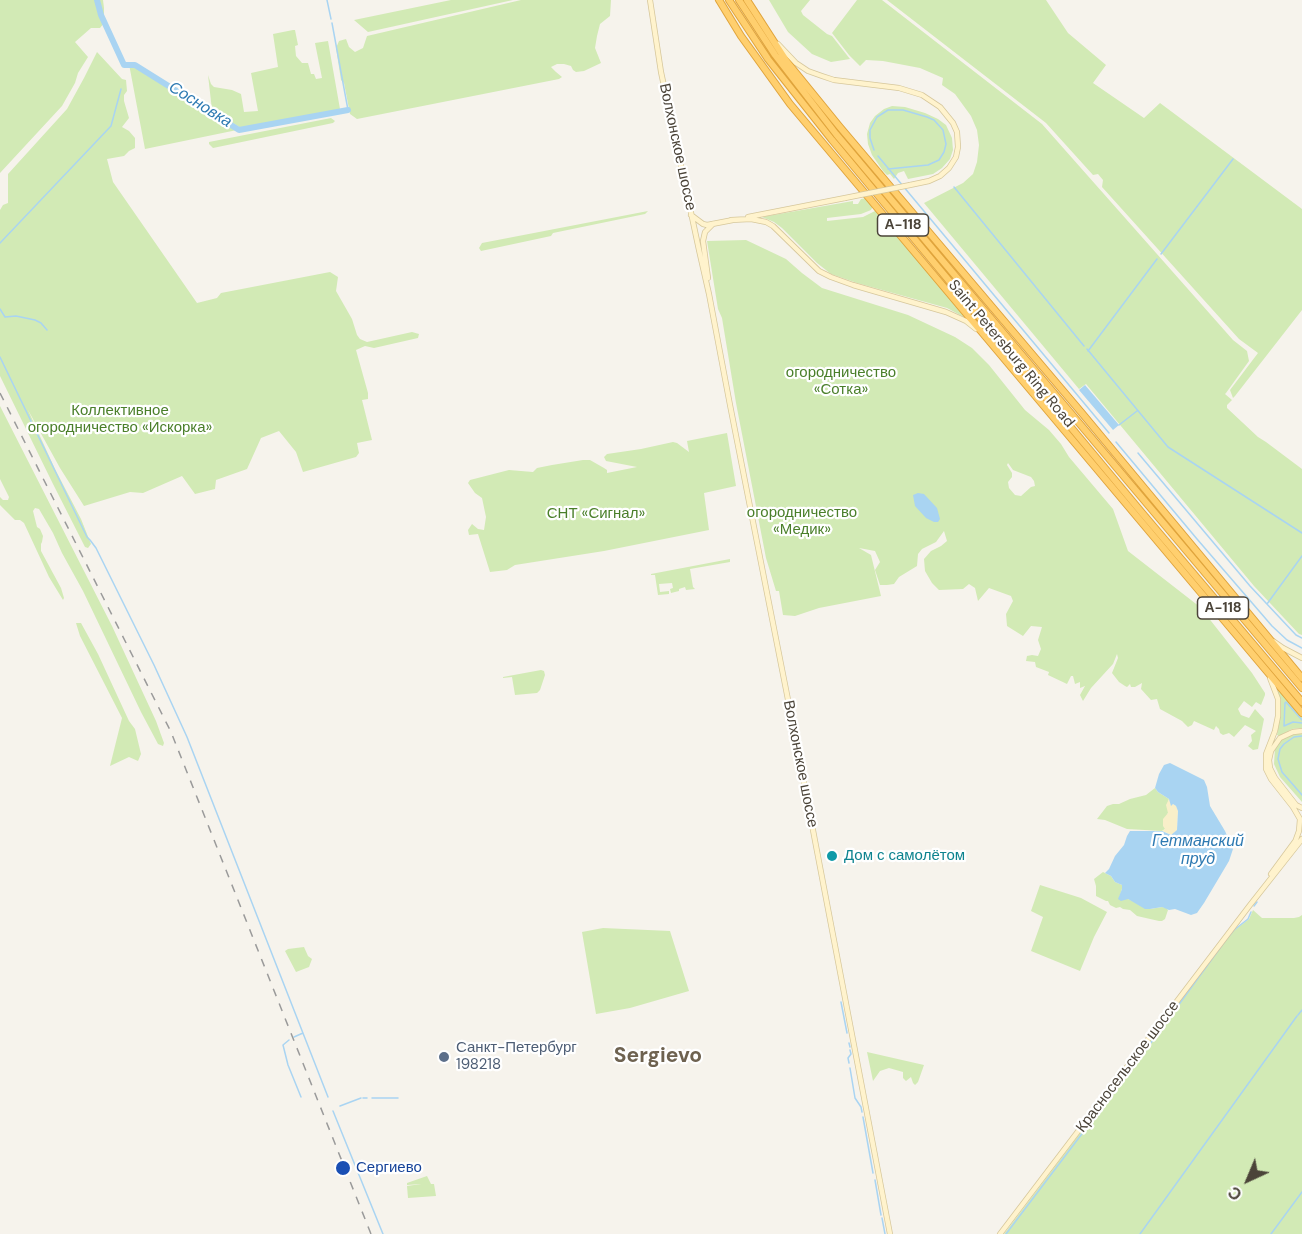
<!DOCTYPE html>
<html>
<head>
<meta charset="utf-8">
<style>
	body { margin:0 }
	#map { position:relative; width:1302px; height:1234px; overflow:hidden; background:#f6f3ec; font-family:"DM Sans",sans-serif }
	canvas { display:block }
	.north { position:absolute; left:1218px; top:1150px; width:60px; height:60px; -webkit-text-stroke:4px #fff; paint-order:stroke; rotate:224deg; font-size:16px; font-weight:700; line-height:24px; text-align:center; color:#4b4439 }
	.north::after { content:''; display:block; margin:auto; width:21px; height:27px; background:#4b4439; clip-path:polygon(50% 0,100% 100%,50% 72%,0 100%) }
</style>
</head>
<body>
<div id="map">
<canvas width="1302" height="1234"></canvas>
<div class="north">С</div>
</div>
<script>
const ctx = document.querySelector('canvas').getContext('2d');
ctx.lineJoin = 'round';
function fill(path, color) { ctx.fillStyle = color; ctx.fill(path, 'evenodd'); }
const shape = rows => new Path2D(rows.map(r => 'M' + r).join(''));
function trace(path, color, width, dash) { ctx.strokeStyle = color; ctx.lineWidth = width; ctx.lineCap = dash ? 'butt' : 'round'; ctx.setLineDash(dash || []); ctx.stroke(path); }
function drawText(font, color, halo, rows, align = 'center') {
  ctx.font = font + ' "DM Sans",sans-serif'; ctx.lineWidth = 4.5; ctx.setLineDash([]); ctx.textBaseline = 'middle'; ctx.strokeStyle = halo; ctx.fillStyle = color; for (const [text, x, y, turn = 0] of rows) {
    ctx.save(); ctx.translate(x, y); ctx.rotate((+turn || 0) * Math.PI / 180); ctx.textAlign = isNaN(turn) ? turn : align; if (halo) ctx.strokeText(text, 0, 0); ctx.fillText(text, 0, 0); ctx.restore();
  }
}
fill(shape([
	[0,0,103,0,104,8,104,23,100,28,91,28,75,42,88,57,78,73,75,83,62,106,0,173],
	[451,0,513,0,368,32,354,20],
	[521,0,611,0,610,16,600,24,597,36,595,48,601,63,584,71,576,72,573,70,571,66,564,64,557,64,551,67,556,72,562,77,559,79,357,119,350,114,344,83,341,80,336,48,339,41,346,39,349,47,355,52,363,48,367,36],
	[769,0,810,0,801,11,803,15,827,34,832,36,850,59,831,62,812,54,788,32],
	[857,0,882,0,1042,124,1233,340,1247,351,1249,361,1226,393,1225,394,1232,400,1227,405,1227,408,1258,437,1266,442,1302,469,1302,635,1299,634,1254,586,1086,384,1079,389,924,203,963,183,973,174,977,162,979,145,977,130,971,116,955,94,942,85,943,78,920,68,883,61,866,60,860,66,849,55,832,33],
	[887,0,1046,0,1068,33,1106,65,1093,83,1144,118,1160,103,1302,209,1302,310,1235,396,1233,398,1230,390,1258,353,1239,339,1102,187,1103,180,1098,174,1093,175,1046,123],
	[293,30,295,30,298,45,295,46,296,56,302,63,308,63,311,74,314,74,316,79,322,78,315,43,328,41,340,109,241,128,212,110,208,75,211,84,214,87,232,90,241,94,244,112,258,111,251,73,278,67,273,34],
	[97,52,122,79,126,80,127,91,124,95,124,101,129,118,122,127,129,131,135,138,135,148,129,151,124,156,107,159,113,182,197,303,217,298,221,293,330,272,338,277,336,291,352,319,357,335,360,339,367,342,412,332,419,334,418,338,374,348,365,346,356,350,368,393,368,399,362,400,372,440,357,443,359,453,356,457,303,472,296,452,279,431,261,438,247,469,216,480,215,489,195,494,182,476,143,493,130,492,84,506,60,468,28,410,55,469,81,519,91,544,88,548,85,547,53,484,0,376,0,210,3,205,8,203,8,174,67,109,84,78],
	[129,64,237,130,145,149],
	[892,106,905,107,925,113,938,119,946,125,952,138,953,150,950,159,942,168,933,174,908,179,904,171,898,173,894,179,890,174,887,175,883,171,872,155,868,144,867,134,870,123,875,116,884,109],
	[331,118,335,121,333,123,213,148,209,144,209,142],
	[867,198,873,206,871,210,861,214,827,218,827,221,863,217,875,211,878,211,973,322,947,308,857,283,831,274,817,263,782,228,774,222,762,217,853,201,853,204,858,204,861,199],
	[648,211,645,214,553,233,551,236,481,251,479,248,482,243],
	[746,240,786,259,802,273,822,288,908,315,955,337,972,348,989,365,1025,410,1049,430,1061,444,1069,457,1113,509,1128,551,1200,607,1252,673,1265,693,1265,695,1261,705,1256,702,1252,707,1244,701,1238,709,1241,715,1249,718,1255,709,1264,719,1258,749,1253,750,1248,746,1252,741,1251,735,1256,731,1245,725,1234,737,1229,733,1223,735,1220,733,1219,729,1216,726,1214,730,1194,721,1192,725,1188,727,1182,721,1160,709,1157,699,1151,700,1141,689,1142,683,1135,687,1131,687,1130,684,1127,687,1125,686,1119,682,1112,673,1118,658,1117,654,1113,664,1091,688,1083,701,1080,695,1085,686,1080,688,1080,682,1075,684,1073,676,1071,676,1067,684,1048,675,1049,672,1036,667,1035,662,1026,661,1027,656,1032,655,1038,656,1041,649,1038,640,1042,627,1031,626,1023,636,1007,626,1006,614,1013,601,1011,596,989,588,978,601,975,588,969,584,963,589,939,590,932,583,925,571,924,559,931,551,941,546,947,541,944,531,936,542,922,549,918,554,917,566,899,577,894,584,887,585,880,585,875,570,880,562,875,551,859,548,871,555,881,596,819,608,795,616,783,615,779,591,776,591,766,558,736,403,722,318,718,309,707,241],
	[1008,463,1013,470,1031,477,1034,481,1035,486,1031,487,1021,496,1015,495,1009,488,1008,482,1012,477,1012,473,1007,465],
	[0,406,112,626,156,721,164,743,163,746,158,744,141,712,83,591,62,553,53,533,39,509,35,508,33,511,37,527,40,529,43,536,42,542,41,544,41,551,61,588,64,598,63,600,49,577,24,523,20,520,15,520,0,505,0,497,3,500,8,500,9,497,0,479],
	[727,433,736,486,704,493,709,530,604,551,515,565,507,570,490,572,478,534,469,535,468,530,472,524,478,529,484,530,486,517,482,498,475,493,468,483,470,480,509,470,533,472,537,468,552,465,583,460,590,460,604,468,607,470,607,473,637,467,606,461,604,457,607,454,641,449,673,442,677,443,689,452,687,441],
	[730,559,730,562,690,569,693,587,695,589,686,590,685,587,679,589,679,591,671,593,670,589,673,588,672,583,659,584,660,592,669,591,669,594,658,595,655,575,651,575,651,574],
	[76,623,81,623,98,654,129,721,135,729,141,754,138,761,129,757,110,766,122,718,80,636],
	[541,670,544,671,545,675,540,690,537,693,515,695,512,677,503,678,503,677],
	[1277,687,1302,715,1302,728,1292,729,1279,736,1277,735,1281,709],
	[1297,733,1302,733,1302,802,1280,777,1274,764,1275,748,1280,741,1287,736],
	[1155,788,1158,792,1169,799,1168,802,1168,813,1166,817,1165,829,1162,831,1127,829,1105,820,1097,819,1107,806,1113,804,1119,804,1130,799,1146,795],
	[1103,872,1111,876,1115,882,1122,885,1122,889,1119,898,1128,899,1150,909,1162,907,1166,908,1168,910,1165,919,1162,921,1159,921,1137,916,1130,910,1123,909,1120,907,1116,908,1110,905,1108,901,1106,901,1096,896,1096,886,1094,879],
	[1040,885,1081,898,1107,912,1094,937,1080,971,1031,951,1043,917,1031,911],
	[1253,910,1262,918,1294,918,1299,917,1302,915,1302,1234,1004,1234,1136,1059,1148,1047,1148,1043,1232,932,1249,919],
	[603,928,670,931,689,991,630,1008,596,1014,582,932],
	[304,947,308,956,312,959,309,967,296,972,285,951,288,949],
	[867,1052,924,1065,918,1082,915,1085,913,1083,911,1077,906,1081,903,1078,903,1072,889,1068,880,1071,873,1081],
	[427,1176,431,1184,434,1184,436,1196,408,1198,407,1186,421,1184,407,1185,407,1183]
]), '#d2eab5');
fill(shape([
	[1169,799,1173,804,1176,806,1178,810,1177,830,1172,835,1162,831,1165,829,1163,826,1163,819,1168,813,1166,805]
]), '#f9efc9');
fill(shape([
	[1085,385,1119,425,1113,430,1079,390],
	[918,493,924,494,937,508,940,519,938,522,934,522,926,518,915,506,913,495],
	[1170,763,1204,780,1207,787,1210,806,1225,831,1233,849,1229,861,1204,903,1197,913,1191,915,1175,909,1169,910,1162,907,1150,909,1145,909,1128,899,1121,901,1118,899,1122,889,1122,885,1115,882,1111,876,1105,873,1109,869,1115,856,1124,845,1127,836,1130,831,1162,831,1171,835,1177,830,1178,811,1176,806,1173,804,1171,806,1169,799,1158,792,1155,788,1159,774,1164,765]
]), '#a9d4f2');
trace(shape([
	[327,0,331,19],
	[332,23,348,110],
	[874,150,870,138,870,130,877,117,888,110,903,110,927,117,934,120,943,130,946,144,944,152,939,160,928,165,888,169],
	[878,156,1109,433],
	[954,187,1084,346],
	[0,243,111,126,121,89],
	[1161,254,1233,159],
	[0,309,5,317,16,316,35,320,41,323,47,330],
	[1087,349,1168,447,1302,533],
	[1088,351,1157,259],
	[0,357,87,537,90,540,96,548,154,665,187,737,328,1097],
	[1119,425,1137,411],
	[1116,442,1197,539,1272,626,1287,640,1302,648],
	[1138,453,1250,586,1296,635,1302,638],
	[1267,604,1302,556],
	[1302,720,1286,702,1285,703,1284,726,1293,722,1302,723],
	[1302,736,1294,737,1284,744,1280,749,1278,759,1282,772,1302,795],
	[1254,906,1257,902],
	[841,1002,847,1033],
	[1298,1015,1302,1010],
	[294,1037,303,1033],
	[289,1040,283,1045,288,1065,301,1097],
	[849,1043,850,1047],
	[849,1063,848,1058,851,1054,850,1050],
	[850,1068,855,1098,861,1107,862,1112],
	[363,1098,367,1098],
	[372,1098,398,1098],
	[340,1106,361,1098],
	[333,1111,383,1234],
	[863,1117,873,1173],
	[875,1180,881,1215],
	[882,1218,885,1234],
	[1006,1234,1150,1044,1226,940,1234,930,1248,919,1251,912],
	[1140,1234,1297,1016],
	[1271,1234,1302,1192]
]), '#a9d4f2', 1.5);
trace(shape([
	[97,0,101,15,124,65,135,65,239,130,348,110]
]), '#a9d4f2', 6);
const secondary = shape([
	[650,0,661,72,699,250,709,294,730,405,792,720,890,1234],
	[778,44,796,63,808,71,822,76,834,80,899,88,922,95,940,107,953,123,957,132,958,147,956,157,949,168,940,176,929,181,910,185],
	[691,215,703,224,707,225,733,220],
	[748,217,845,198],
	[731,220,751,219,766,222,773,226,819,271,831,277,853,285,946,312,966,321,976,329],
	[708,278,703,241,705,232,713,224],
	[1273,641,1283,648,1302,658],
	[1270,678,1278,699,1278,716,1275,731,1266,754,1266,769,1271,779,1293,807,1300,819,1299,831,1295,842],
	[1302,731,1293,732,1280,738,1271,751,1269,760,1270,768,1275,778,1296,805,1302,808],
	[1271,874,1296,840],
	[1000,1234,1250,905,1302,839]
]);
const highway = shape([
	[719,0,741,36,790,104,1302,713],
	[729,0,768,59,832,140,1143,514,1302,702],
	[739,0,775,55,836,134,1302,688],
	[747,0,787,62,839,126,1081,412,1302,678]
]);
trace(secondary, '#d6c79b', 6);
trace(highway, '#e0a43c', 8);
trace(secondary, '#fff3cd', 4.5);
trace(highway, '#ffcf6e', 6);
trace(shape([
	[0,393,171,732,371,1234]
]), '#9a9a9a', 1.5, [8, 8]);
const secondaryBridge = shape([
	[845,198,910,185]
]);
trace(secondaryBridge, '#d6c79b', 6, []);
trace(secondaryBridge, '#fff3cd', 4.5);
for (const [x, y, r, color] of [
	[832,856,6,"#0f9aa8"],
	[444,1057,6,"#5c6f8a"],
	[343,1168,8,"#1a4fb4"]
]) { const dot = new Path2D(); dot.arc(x, y, r, 0, 2 * Math.PI); ctx.fillStyle = color; ctx.fill(dot); trace(dot, '#fff', 2); }
for (const [x, y, w] of [
	[903,225,51],
	[1223,608,51]
]) { const box = new Path2D(); box.roundRect(x - w / 2, y - 11, w, 22, 4.5); ctx.fillStyle = '#fff'; ctx.fill(box); trace(box, '#4b4439', 1.5); }
drawText('bold 14px', '#4b4439', null, [
	["А-118",903,225],
	["А-118",1223,608]
]);
drawText('15px', '#4b4439', '#fff', [
	["Волхонское шоссе",677,147,78],
	["Saint Petersburg Ring Road",1011,354,50],
	["Волхонское шоссе",800,764,79],
	["Красносельское шоссе",1128,1067,-53]
]);
drawText('15px', '#4a7f2a', '#fff', [
	["огородничество",841,373],
	["«Сотка»",841,390],
	["Коллективное",120,411],
	["огородничество «Искорка»",120,428],
	["огородничество",802,513],
	["«Медик»",802,530],
	["СНТ «Сигнал»",596,514]
]);
drawText('15px', '#0d838f', '#fff', [
	["Дом с самолётом",844,856]
], 'left');
drawText('15px', '#4e5e75', '#fff', [
	["Санкт-Петербург",456,1048],
	["198218",456,1065]
], 'left');
drawText('15px', '#164399', '#fff', [
	["Сергиево",356,1168]
], 'left');
drawText('italic 16px', '#2e7ab2', '#fff', [
	["Сосновка",200,105,32],
	["Гетманский",1198,842],
	["пруд",1198,860]
]);
drawText('bold 21px', '#6e6250', '#fff', [
	["Sergievo",658,1056]
]);
</script>
</body>
</html>
